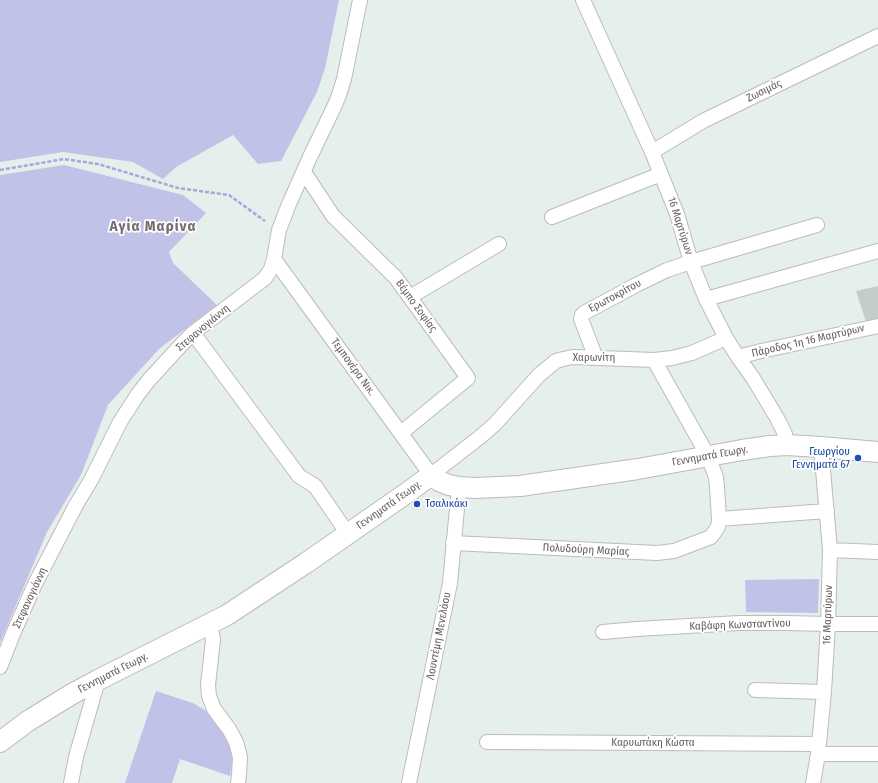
<!DOCTYPE html>
<html>
<head>
<meta charset="utf-8">
<style>
	body { margin:0 }
	canvas { display:block; background:#e5efec }
</style>
</head>
<body>
<canvas width="878" height="783"></canvas>
<script>
const ctx = document.querySelector('canvas').getContext('2d');
ctx.lineJoin = 'round';
function fill(path, color) { ctx.fillStyle = color; ctx.fill(path, 'evenodd'); }
const shape = rows => new Path2D(rows.map(r => 'M' + r).join(''));
function trace(path, color, width, dash) { ctx.strokeStyle = color; ctx.lineWidth = width; ctx.lineCap = dash ? 'butt' : 'round'; ctx.setLineDash(dash || []); ctx.stroke(path); }
function drawText(font, color, halo, rows, align = 'center') {
  ctx.font = font + ' "Fira Sans Condensed",sans-serif'; ctx.lineWidth = 3.5; ctx.setLineDash([]); ctx.textBaseline = 'middle'; ctx.strokeStyle = halo; ctx.fillStyle = color; for (const [text, x, y, turn = 0] of rows) {
    ctx.save(); ctx.translate(x, y); ctx.rotate((+turn || 0) * Math.PI / 180); ctx.textAlign = isNaN(turn) ? turn : align; if (halo) ctx.strokeText(text, 0, 0); ctx.fillText(text, 0, 0); ctx.restore();
  }
}
fill(shape([
	[0,0,339,0,325,68,317,92,281,161,258,164,233,135,176,167,163,179,133,162,63,152,0,162],
	[64,165,183,195,206,213,169,252,173,263,217,305,159,349,108,405,81,475,47,532,0,643,0,175],
	[819,579,818,613,746,612,745,580],
	[156,691,193,703,208,712,219,726,228,740,233,759,230,776,180,759,172,783,125,783]
]), '#c0c3e7');
fill(shape([
	[878,286,878,319,866,322,856,291]
]), '#c3cdc9');
const street = shape([
	[583,0,652,152,677,214,691,262,706,299,726,338,738,357,753,378,777,418,785,434,787,445],
	[652,152,703,121,878,36],
	[304,172,333,216,396,278,468,378,401,433],
	[552,217,661,174],
	[274,259,431,475,480,437,495,424,539,375,556,361,563,359,573,357,654,360,672,358,692,353,726,338],
	[410,297,499,244],
	[706,299,878,251],
	[193,333,299,476,315,486,348,534],
	[738,357,761,351,878,326],
	[596,358,581,319,582,315,584,313,638,284,667,270,691,262,817,225],
	[719,519,827,511],
	[453,543,657,553,674,551,711,537,718,527,719,519,717,487,716,477,708,456,654,360],
	[830,550,878,552],
	[208,625,212,634,213,640,208,685,209,696,214,709,229,729,236,742,240,757,239,775,238,783],
	[603,632,637,629,739,623,786,623,828,624,878,624],
	[0,667,13,634,35,584,76,505,91,480,120,422,138,394,149,380,182,344,193,333,260,282,265,278,271,269,274,259,279,230,289,204,310,157,335,105,339,95,344,79,360,0],
	[755,690,824,692],
	[487,742,819,744],
	[818,754,878,754],
	[71,783,76,757,98,680],
	[409,783,450,583,459,487],
	[813,783,818,754,824,692,828,624,830,550,821,447]
]);
const secondary = shape([
	[0,742,28,721,72,694,98,680,227,615,306,563,411,490,431,475,439,481,449,485,459,487,475,488,520,486,638,469,742,450,770,446,787,445,821,447,878,452]
]);
trace(street, '#c1b9bd', 16);
trace(secondary, '#c1b8bc', 22);
trace(shape([
	[0,170,64,159,98,164,178,188,229,195,265,221]
]), '#aea3da', 2.5, [4, 2]);
trace(street, '#fff', 14);
trace(secondary, '#fff', 20);
for (const [x, y, r, color] of [
	[858,458,4,"#1a4fb4"],
	[417,504,4,"#1a4fb4"]
]) { const dot = new Path2D(); dot.arc(x, y, r, 0, 2 * Math.PI); ctx.fillStyle = color; ctx.fill(dot); trace(dot, '#fff', 1.5); }
drawText('11px', '#665c61', '#fff', [
	["Ζωσιμάς",764,91,-26],
	["16 Μαρτύρων",680,226,72],
	["Ερωτοκρίτου",615,296,-28],
	["Βέμπο Σοφίας",416,306,54],
	["Στεφανογιάννη",203,328,-40],
	["Πάροδος 1η 16 Μαρτύρων",808,341,-13],
	["Χαρωνίτη",594,358],
	["Τεμπονέρα Νικ.",353,367,54],
	["Γεννηματά Γεωργ.",710,456,-10],
	["Γεννηματά Γεωργ.",389,505,-35],
	["Πολυδούρη Μαρίας",586,550,3],
	["Στεφανογιάννη",30,598,-65],
	["16 Μαρτύρων",828,615,-88],
	["Καβάφη Κωνσταντίνου",740,625,-2],
	["Λουντέμη Μενελάου",439,636,-79],
	["Γεννηματά Γεωργ.",113,673,-27],
	["Καρυωτάκη Κώστα",653,743]
]);
drawText('11px', '#164399', '#fff', [
	["Γεωργίου",850,452],
	["Γεννηματά 67",850,465],
	["Τσαλικάκι",425,504,"left"]
], 'right');
ctx.letterSpacing = '1px';
drawText('bold 15px', '#786d73', '#fff', [
	["Αγία Μαρίνα",153,227]
]);
ctx.letterSpacing = '0px';
</script>
</body>
</html>
